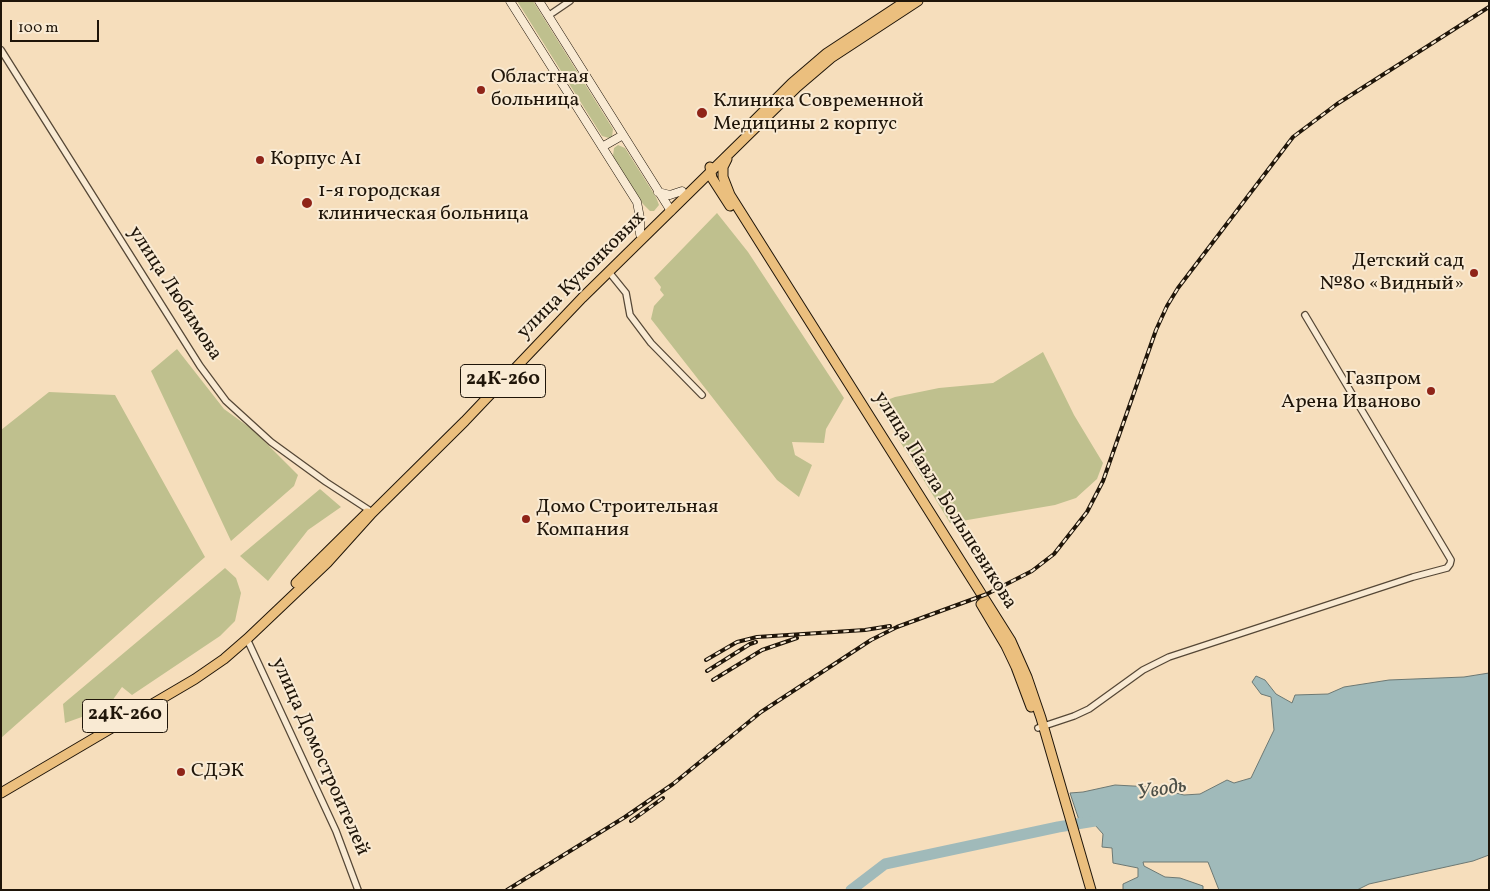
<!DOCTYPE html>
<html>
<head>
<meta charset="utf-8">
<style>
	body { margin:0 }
	#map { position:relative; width:1490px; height:891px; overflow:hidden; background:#f6debc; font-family:Vollkorn,serif }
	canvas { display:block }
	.frame { position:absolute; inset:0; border:2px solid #1f1509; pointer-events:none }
	.scale { position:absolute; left:10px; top:20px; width:89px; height:22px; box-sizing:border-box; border:2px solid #1f1509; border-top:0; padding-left:6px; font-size:15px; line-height:18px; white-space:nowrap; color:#1f1509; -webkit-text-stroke:4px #f9ead3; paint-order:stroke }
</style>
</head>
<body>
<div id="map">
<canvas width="1490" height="891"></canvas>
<div class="frame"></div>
<div class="scale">100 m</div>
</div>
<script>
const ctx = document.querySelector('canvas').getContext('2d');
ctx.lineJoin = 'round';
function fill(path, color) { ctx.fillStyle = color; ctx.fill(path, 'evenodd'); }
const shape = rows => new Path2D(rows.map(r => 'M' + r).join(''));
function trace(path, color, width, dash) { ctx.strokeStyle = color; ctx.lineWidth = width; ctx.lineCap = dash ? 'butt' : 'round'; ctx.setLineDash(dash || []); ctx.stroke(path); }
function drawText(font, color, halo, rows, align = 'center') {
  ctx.font = font + ' Vollkorn,serif'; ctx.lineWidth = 4; ctx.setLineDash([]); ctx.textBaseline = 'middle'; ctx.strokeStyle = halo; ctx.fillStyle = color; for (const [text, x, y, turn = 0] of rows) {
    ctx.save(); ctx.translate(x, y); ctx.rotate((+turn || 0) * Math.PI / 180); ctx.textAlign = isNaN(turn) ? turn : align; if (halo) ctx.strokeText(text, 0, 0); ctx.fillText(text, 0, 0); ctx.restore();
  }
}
fill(shape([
	[517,1,533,1,613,129,612,137,609,138,602,136],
	[618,145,625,148,656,197,659,205,654,211,650,211,643,204,613,156,614,148],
	[717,213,748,252,844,398,826,429,824,443,792,442,795,455,812,465,799,497,777,480,651,319,654,306,664,295,660,290,661,287,654,278],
	[177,349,224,409,253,430,298,475,294,486,231,541,151,371],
	[1043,352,1074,415,1103,463,1097,479,1076,498,1055,505,950,523,877,404,895,397,939,388,993,383],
	[49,392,115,395,205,557,1,738,1,430],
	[320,489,341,507,308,530,268,581,240,556],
	[225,568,236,578,241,593,235,621,220,636,132,695,122,687,107,708,65,723,63,704]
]), '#bfc08e');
const water = shape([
	[1489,673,1489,855,1473,861,1369,884,1357,890,1219,890,1208,862,1143,862,1144,866,1165,877,1180,878,1203,886,1203,890,1123,890,1123,884,1138,877,1138,868,1113,863,1112,848,1102,847,1103,834,1095,825,1081,826,1070,793,1083,792,1115,785,1151,787,1184,795,1200,794,1227,780,1234,783,1251,778,1274,730,1271,697,1261,694,1252,682,1256,676,1265,680,1276,694,1292,703,1295,695,1328,694,1344,687,1389,680,1464,677,1489,673]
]);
fill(water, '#a0baba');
trace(water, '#6c7873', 1);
trace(shape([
	[851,890,885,864,1058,827,1095,821]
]), '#a0baba', 11);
const street = shape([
	[548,16,570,1],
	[1,50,200,366,226,401,271,442,326,482,369,510],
	[609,272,626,293,630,315,651,343,702,395],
	[247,639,336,831,358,890],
	[1038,728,1074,716,1089,709,1143,670,1169,657,1413,577,1447,568,1450,564,1451,560,1305,315]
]);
const secondary = shape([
	[510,1,637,202,640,218,640,234],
	[539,1,671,211],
	[602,147,623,135],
	[658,192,670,195,682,191]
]);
const primary = shape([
	[752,123,792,83,827,53,906,1],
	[727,159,723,167,723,177,730,195,1011,641,1027,677,1041,718,1091,890],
	[710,167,712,178,730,206],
	[296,583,367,513],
	[981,604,1006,646,1016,667,1031,707],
	[1,793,195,679,224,659,247,639,327,563,372,513,465,421,582,298,797,87,831,58,918,1]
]);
trace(street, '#554736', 8);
trace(secondary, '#1f1509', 9);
trace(primary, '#1f1509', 11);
trace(street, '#f9ead3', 5.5);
trace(secondary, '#f9ead3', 8);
trace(primary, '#ebbf7e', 9);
const rail = shape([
	[706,660,737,642,757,637,865,630,890,626],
	[707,671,750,644,756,642],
	[713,680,762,650,797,638],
	[631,821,663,798],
	[507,890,625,817,673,784,761,712,871,640,897,627,987,594,1032,571,1054,554,1087,512,1103,481,1156,330,1167,306,1178,288,1293,137,1337,104,1489,7]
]);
trace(rail, '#1f1509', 4);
trace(rail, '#f9ead3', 2, [5.5]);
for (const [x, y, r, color] of [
	[481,90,5,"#8f2418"],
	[702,113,6,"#8f2418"],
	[260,160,5,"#8f2418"],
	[307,203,6,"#8f2418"],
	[1474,273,5,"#8f2418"],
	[1431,391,5,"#8f2418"],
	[526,519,5,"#8f2418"],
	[181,772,5,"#8f2418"]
]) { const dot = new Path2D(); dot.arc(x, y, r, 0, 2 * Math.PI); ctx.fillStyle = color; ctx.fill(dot); trace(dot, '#f9ead3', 2); }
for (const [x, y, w] of [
	[503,381,85],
	[125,716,85]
]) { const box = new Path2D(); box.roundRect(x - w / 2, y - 16.5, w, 33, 4); ctx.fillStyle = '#f9ead3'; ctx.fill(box); trace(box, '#1f1509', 1); }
drawText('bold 19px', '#1f1509', null, [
	["24К-260",503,381],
	["24К-260",125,716]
]);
drawText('20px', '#1f1509', '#f9ead3', [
	["Областная",491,78],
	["больница",491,101],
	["Клиника Современной",713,102],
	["Медицины 2 корпус",713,125],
	["Корпус А1",270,160],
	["1-я городская",318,192],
	["клиническая больница",318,215],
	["Детский сад",1464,262,"right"],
	["№80 «Видный»",1464,285,"right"],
	["Газпром",1421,380,"right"],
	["Арена Иваново",1421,403,"right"],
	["Домо Строительная",536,508],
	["Компания",536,531],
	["СДЭК",191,772]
], 'left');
drawText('20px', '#1f1509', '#f9ead3', [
	["улица Куконковых",582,276,-45],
	["улица Любимова",174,294,57],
	["улица Павла Большевикова",944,501,58],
	["улица Домостроителей",319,757,66]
]);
drawText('italic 21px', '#4c4f47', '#f9ead3', [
	["Уводь",1162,791,-9]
]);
</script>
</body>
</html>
